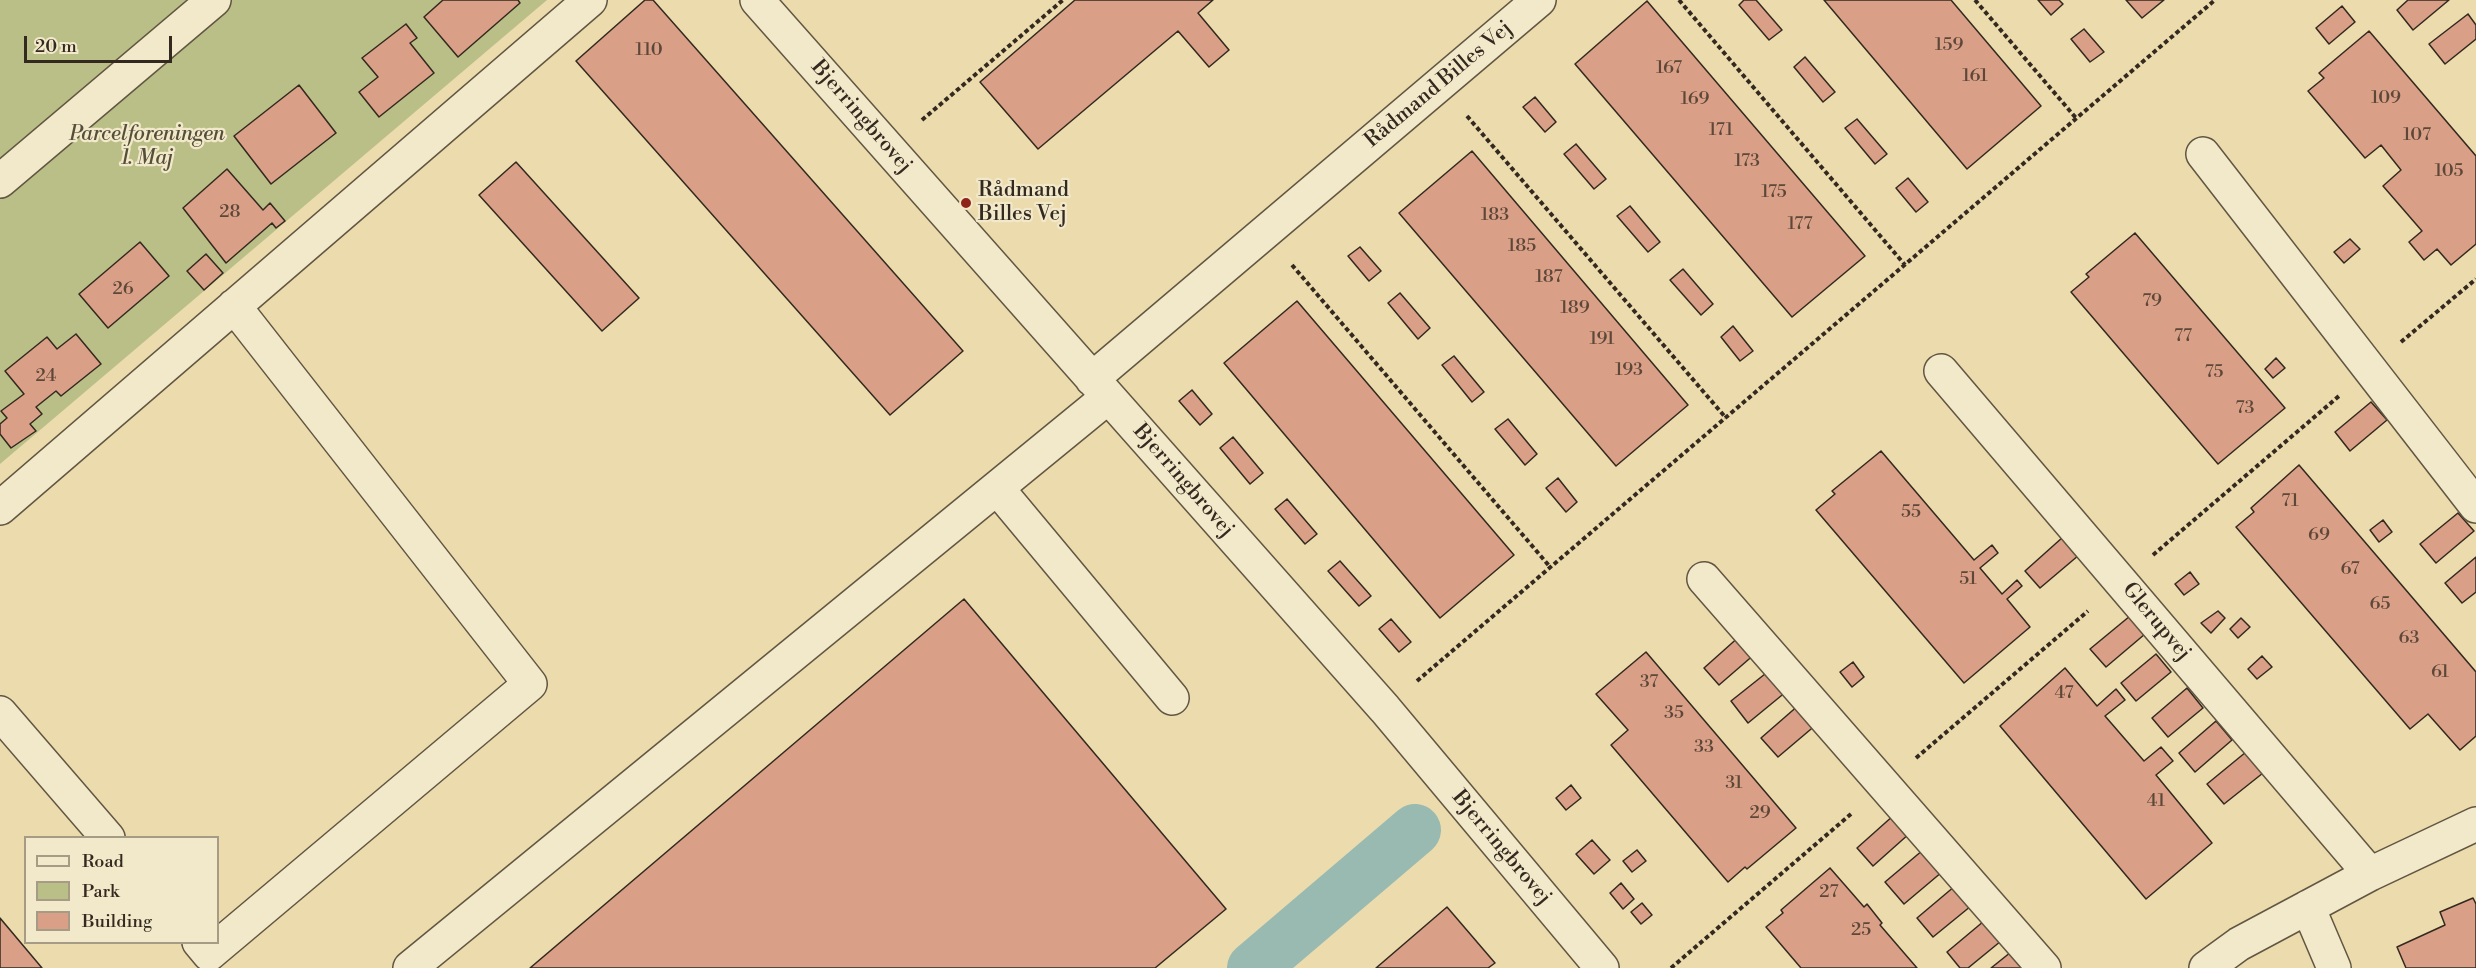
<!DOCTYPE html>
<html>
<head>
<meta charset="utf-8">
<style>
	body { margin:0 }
	#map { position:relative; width:2476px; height:968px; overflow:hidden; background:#ebdbad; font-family:"Libre Bodoni",serif }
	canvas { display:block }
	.legend { position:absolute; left:24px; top:836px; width:195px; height:108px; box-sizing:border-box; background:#f2e8ca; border:2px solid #a69c86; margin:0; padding:8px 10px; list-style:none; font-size:18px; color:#33291f }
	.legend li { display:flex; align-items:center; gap:12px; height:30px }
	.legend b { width:30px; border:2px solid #a69c86 }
	.scale { position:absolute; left:24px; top:36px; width:148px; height:27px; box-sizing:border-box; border:3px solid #33291f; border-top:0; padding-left:8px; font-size:18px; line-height:21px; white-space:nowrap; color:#33291f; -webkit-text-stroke:4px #f2e8ca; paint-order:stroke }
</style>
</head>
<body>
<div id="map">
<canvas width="2476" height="968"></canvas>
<ul class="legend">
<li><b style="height:8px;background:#f2e8ca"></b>Road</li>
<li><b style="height:16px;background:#babf88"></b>Park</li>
<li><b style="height:16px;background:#daa087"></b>Building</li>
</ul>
<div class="scale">20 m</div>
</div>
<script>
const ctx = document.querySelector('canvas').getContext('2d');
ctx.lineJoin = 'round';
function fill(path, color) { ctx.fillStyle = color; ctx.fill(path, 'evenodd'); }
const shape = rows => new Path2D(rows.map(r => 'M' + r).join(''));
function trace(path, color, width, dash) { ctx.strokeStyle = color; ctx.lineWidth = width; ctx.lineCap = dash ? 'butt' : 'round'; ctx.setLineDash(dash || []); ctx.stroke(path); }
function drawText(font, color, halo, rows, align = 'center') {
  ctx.font = font + ' "Libre Bodoni",serif'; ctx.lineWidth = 4.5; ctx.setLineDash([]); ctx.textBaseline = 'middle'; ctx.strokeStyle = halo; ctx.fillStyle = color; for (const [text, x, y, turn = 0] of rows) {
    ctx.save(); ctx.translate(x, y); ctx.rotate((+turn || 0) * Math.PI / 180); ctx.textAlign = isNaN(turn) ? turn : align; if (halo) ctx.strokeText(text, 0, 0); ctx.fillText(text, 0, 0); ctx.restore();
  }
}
fill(shape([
	[0,0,547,0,0,464]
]), '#babf88');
trace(shape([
	[1253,968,1415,830]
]), '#99bab1', 52);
const building = shape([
	[443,0,518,0,520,3,458,57,424,17,443,0],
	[645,0,653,0,963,351,890,415,576,61,645,0],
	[1075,0,1213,0,1198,13,1229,50,1209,67,1178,31,1038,149,980,82,1075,0],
	[1744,0,1756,0,1782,30,1769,40,1739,5,1744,0],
	[1824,0,1951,0,2041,106,1967,169,1824,0],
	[2038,0,2059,0,2063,4,2051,15,2038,0],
	[2126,0,2164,0,2142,18,2126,0],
	[2408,0,2449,0,2413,30,2397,10,2408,0],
	[1647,1,1865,256,1792,317,1575,64,1647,1],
	[2342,6,2355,22,2329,44,2316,28,2342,6],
	[2468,14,2476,25,2476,39,2445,64,2429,44,2468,14],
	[406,24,417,38,410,43,434,73,379,117,359,92,378,77,362,58,406,24],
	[2084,29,2104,52,2090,62,2071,39,2084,29],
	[2369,31,2476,156,2476,244,2451,265,2437,249,2424,260,2409,242,2422,231,2383,186,2401,170,2381,145,2365,158,2308,91,2324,78,2319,73,2369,31],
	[1805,57,1835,92,1823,102,1794,67,1805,57],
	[299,85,336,133,271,184,234,136,299,85],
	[1535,97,1556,122,1545,132,1523,107,1535,97],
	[1857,119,1887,154,1875,164,1845,128,1857,119],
	[1576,144,1606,179,1594,189,1564,154,1576,144],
	[1472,151,1688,405,1616,466,1399,213,1472,151],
	[516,162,639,298,602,331,479,195,516,162],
	[227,169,263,210,270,203,285,221,276,228,272,223,226,263,183,208,227,169],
	[1908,178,1928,202,1916,212,1896,188,1908,178],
	[1630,206,1660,242,1648,252,1617,216,1630,206],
	[2135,233,2285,408,2218,464,2071,292,2089,277,2086,274,2135,233],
	[2350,239,2360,249,2344,263,2334,252,2350,239],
	[140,242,169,276,108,328,79,294,140,242],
	[1360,247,1381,271,1369,281,1348,256,1360,247],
	[206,254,223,273,204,290,187,271,206,254],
	[1683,269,1713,304,1701,315,1670,280,1683,269],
	[1400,293,1430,328,1418,339,1388,303,1400,293],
	[1297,301,1514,555,1440,618,1224,363,1297,301],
	[1733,326,1753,351,1740,361,1721,337,1733,326],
	[76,334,101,364,61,396,56,391,36,407,42,414,30,424,36,431,11,448,0,434,0,424,7,418,1,411,24,394,5,371,47,337,57,349,76,334],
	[1454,356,1484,392,1472,402,1442,365,1454,356],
	[2276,358,2285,368,2273,378,2265,369,2276,358],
	[1192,390,1212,414,1200,425,1179,401,1192,390],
	[2371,402,2387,420,2350,451,2335,432,2371,402],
	[1508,419,1537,454,1525,465,1495,429,1508,419],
	[1233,437,1263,473,1250,484,1220,448,1233,437],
	[1881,451,1974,560,1992,545,1998,553,1980,568,2002,594,2017,580,2022,586,2007,599,2030,627,1964,683,1816,510,1835,494,1832,491,1881,451],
	[2299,465,2476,672,2476,736,2460,750,2428,714,2410,729,2236,527,2254,512,2251,508,2299,465],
	[1558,478,1577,502,1566,512,1546,488,1558,478],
	[1287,499,1317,534,1305,544,1275,509,1287,499],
	[2458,513,2474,531,2436,563,2420,544,2458,513],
	[2383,520,2392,532,2379,542,2370,530,2383,520],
	[2063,537,2079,555,2040,588,2025,571,2063,537],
	[2476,557,2476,592,2462,603,2445,583,2476,557],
	[1340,561,1371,596,1359,606,1328,571,1340,561],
	[2190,572,2199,584,2184,595,2175,584,2190,572],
	[964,599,1226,909,1155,968,530,968,964,599],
	[2218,611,2225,618,2211,633,2201,623,2218,611],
	[2130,616,2145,634,2106,667,2090,649,2130,616],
	[2241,618,2250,627,2238,638,2230,629,2241,618],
	[1391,619,1411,642,1399,652,1379,629,1391,619],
	[1741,635,1756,653,1719,685,1704,668,1741,635],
	[1646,652,1796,828,1747,869,1745,867,1728,882,1611,745,1628,730,1596,694,1646,652],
	[2156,654,2171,672,2136,701,2121,683,2156,654],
	[2262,656,2272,667,2257,679,2248,669,2262,656],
	[1853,662,1864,677,1852,687,1840,672,1853,662],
	[2065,668,2097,706,2116,689,2125,700,2105,716,2144,761,2161,747,2173,761,2156,775,2212,843,2146,899,2000,726,2065,668],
	[1770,670,1787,691,1748,723,1731,701,1770,670],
	[2187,688,2203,708,2168,737,2152,718,2187,688],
	[1800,704,1817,724,1778,757,1761,738,1800,704],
	[2216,721,2232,740,2195,772,2179,753,2216,721],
	[2246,752,2263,773,2224,804,2207,784,2246,752],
	[1571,785,1581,798,1566,810,1556,798,1571,785],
	[1894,815,1910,833,1873,866,1857,848,1894,815],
	[1592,840,1610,860,1594,874,1576,854,1592,840],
	[1637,850,1646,861,1632,872,1623,861,1637,850],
	[1923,850,1942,872,1904,904,1885,882,1923,850],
	[1830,868,1864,907,1867,904,1882,923,1880,925,1917,968,1801,968,1766,927,1783,913,1781,910,1830,868],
	[1621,883,1634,899,1623,909,1610,893,1621,883],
	[1955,886,1971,906,1933,937,1917,918,1955,886],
	[2473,898,2476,904,2476,968,2406,968,2397,947,2445,925,2440,912,2473,898],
	[1642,903,1652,915,1641,924,1631,912,1642,903],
	[1447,907,1495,963,1488,968,1376,968,1447,907],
	[0,918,42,968,0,968,0,918],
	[1984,921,2001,941,1968,968,1960,968,1947,952,1984,921],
	[2011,952,2024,968,1991,968,2011,952]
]);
fill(building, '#daa087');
trace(building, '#33291f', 1.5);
const minor = shape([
	[757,0,1385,709,1602,968],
	[2203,154,2476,506],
	[0,181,214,0],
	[1941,371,2370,874],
	[1092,379,1539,0],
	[997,488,1172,698],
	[0,508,590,0],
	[1704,579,2044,968],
	[0,713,108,838],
	[2308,907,2334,968],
	[199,942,209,954,530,684,234,306],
	[410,968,1108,397],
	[2206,968,2239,944,2370,874,2476,824]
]);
trace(minor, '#615642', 36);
trace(shape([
	[1679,0,1905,265],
	[1975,0,2076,118],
	[1467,116,1726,418],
	[922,120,1063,0],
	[1292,265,1551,568],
	[2401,342,2476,279],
	[2153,555,2339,396],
	[1417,681,2215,0],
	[1916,758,2088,611],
	[1671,968,1851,814]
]), '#33291f', 4, [4.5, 3]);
trace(minor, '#f2e8ca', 33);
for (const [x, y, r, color] of [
	[966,203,6,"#8f2418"]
]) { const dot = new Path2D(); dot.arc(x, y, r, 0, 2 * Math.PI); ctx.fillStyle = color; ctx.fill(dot); trace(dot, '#f2e8ca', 2); }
drawText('18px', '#5d4739', null, [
	["159",1949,46],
	["110",649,51],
	["167",1669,69],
	["161",1975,77],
	["109",2386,99],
	["169",1695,100],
	["171",1721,131],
	["107",2417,136],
	["173",1747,162],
	["105",2449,172],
	["175",1774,193],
	["28",230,213],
	["183",1495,216],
	["177",1800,225],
	["185",1522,247],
	["187",1549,278],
	["26",123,290],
	["79",2152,302],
	["189",1575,309],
	["77",2183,337],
	["191",1602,340],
	["193",1629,371],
	["75",2214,373],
	["24",46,377],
	["73",2245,409],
	["71",2290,502],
	["55",1911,513],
	["69",2319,536],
	["67",2350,570],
	["51",1968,580],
	["65",2380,605],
	["63",2409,639],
	["61",2440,673],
	["37",1649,683],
	["47",2064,694],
	["35",1674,714],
	["33",1704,748],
	["31",1734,784],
	["41",2156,802],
	["29",1760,814],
	["27",1829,893],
	["25",1861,931]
]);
drawText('21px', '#33291f', '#f2e8ca', [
	["Rådmand Billes Vej",1439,85,-40],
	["Bjerringbrovej",861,117,49],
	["Bjerringbrovej",1183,481,49],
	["Glerupvej",2156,622,50],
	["Bjerringbrovej",1501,848,50]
]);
drawText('italic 21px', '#554e39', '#f2e8ca', [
	["Parcelforeningen",147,135],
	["1. Maj",147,159]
]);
drawText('21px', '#33291f', '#f2e8ca', [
	["Rådmand",978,191],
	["Billes Vej",978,215]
], 'left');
</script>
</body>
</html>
